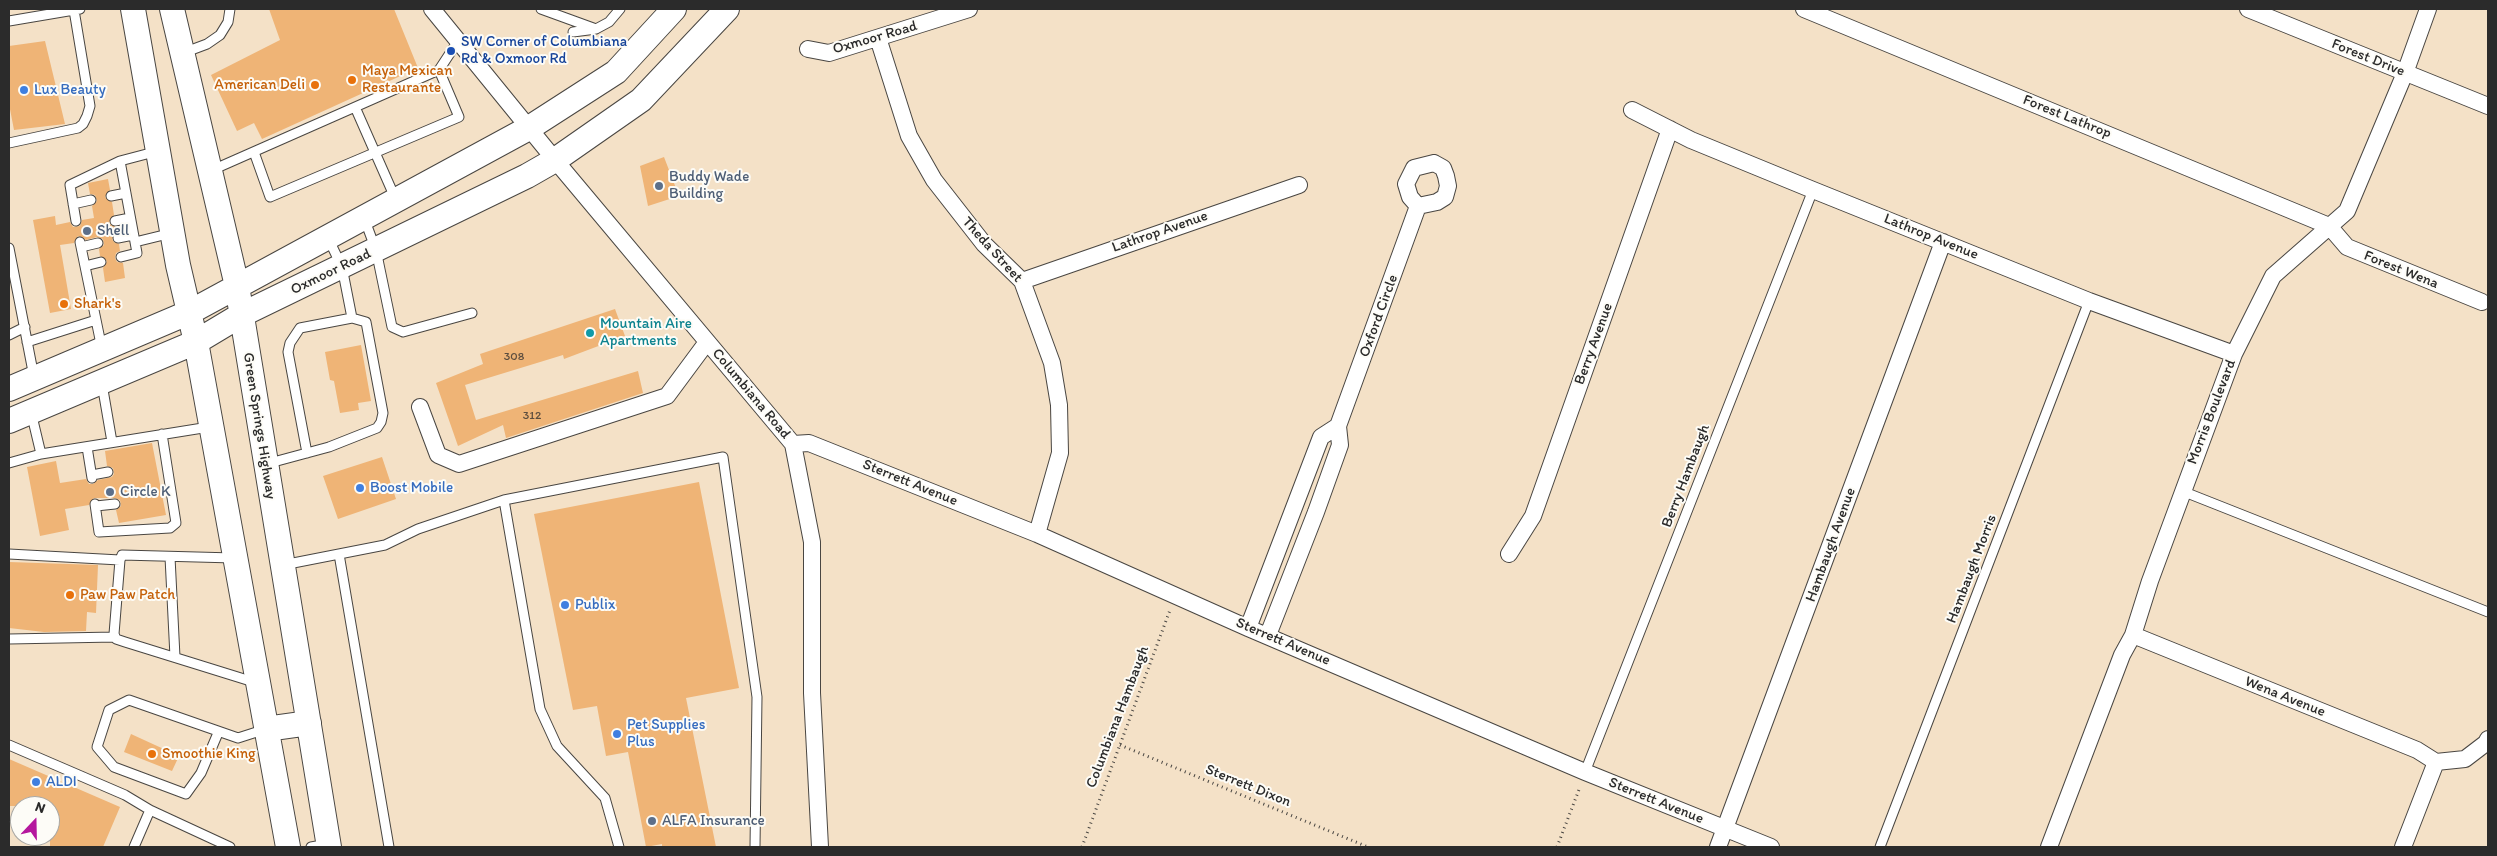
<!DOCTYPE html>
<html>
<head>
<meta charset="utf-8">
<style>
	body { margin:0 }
	#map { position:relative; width:2497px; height:856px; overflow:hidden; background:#f4e1c7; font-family:Itim,sans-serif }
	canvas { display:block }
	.frame { position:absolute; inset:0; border:10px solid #2b2b2b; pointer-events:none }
	.north { position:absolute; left:10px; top:796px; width:50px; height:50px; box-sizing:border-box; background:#fdfcf7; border:1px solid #a9a8a5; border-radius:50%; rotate:21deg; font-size:14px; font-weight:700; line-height:20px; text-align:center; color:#2b2b2b }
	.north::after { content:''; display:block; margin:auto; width:18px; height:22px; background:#b5179e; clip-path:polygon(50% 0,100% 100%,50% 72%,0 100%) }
</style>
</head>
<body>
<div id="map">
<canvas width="2497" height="856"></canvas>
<div class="frame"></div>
<div class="north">N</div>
</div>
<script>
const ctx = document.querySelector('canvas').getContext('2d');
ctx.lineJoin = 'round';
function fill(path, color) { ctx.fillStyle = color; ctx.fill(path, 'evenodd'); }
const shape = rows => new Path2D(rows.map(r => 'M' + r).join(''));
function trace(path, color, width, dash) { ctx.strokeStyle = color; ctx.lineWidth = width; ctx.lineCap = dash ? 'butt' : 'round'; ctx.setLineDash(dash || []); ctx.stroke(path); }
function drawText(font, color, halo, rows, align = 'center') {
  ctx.font = font + ' Itim,sans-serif'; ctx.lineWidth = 4; ctx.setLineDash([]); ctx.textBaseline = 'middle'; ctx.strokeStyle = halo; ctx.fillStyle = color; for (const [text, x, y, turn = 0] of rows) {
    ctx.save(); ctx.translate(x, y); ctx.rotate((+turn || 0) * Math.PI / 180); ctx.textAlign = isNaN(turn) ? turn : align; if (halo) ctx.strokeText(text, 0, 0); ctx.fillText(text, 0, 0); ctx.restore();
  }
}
fill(shape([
	[269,9,394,9,418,68,262,139,254,123,237,131,211,75,280,40],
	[45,41,65,124,14,130,9,104,9,46],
	[664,157,679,196,648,206,640,166],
	[108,179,110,190,105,197,112,202,114,215,109,222,111,225,116,227,117,232,112,239,114,242,119,244,120,251,116,253,115,258,117,262,123,263,125,278,105,282,103,268,107,261,100,256,99,249,104,245,103,239,97,237,86,240,78,236,74,243,60,245,71,309,50,313,33,220,55,216,56,225,70,222,73,227,80,226,82,220,94,218,92,206,97,201,95,195,90,194,88,183],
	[615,309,625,336,564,359,563,355,465,385,476,420,638,371,643,393,506,438,503,425,458,446,436,383,483,364,480,354],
	[361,345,371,401,358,403,359,410,340,413,334,381,330,380,325,352],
	[152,443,166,515,119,523,116,510,121,506,120,500,115,498,94,498,89,505,65,509,69,530,40,536,27,467,56,461,60,483,86,479,89,484,93,484,98,480,112,477,114,474,113,468,107,466,105,451],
	[382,457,396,499,338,519,323,476],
	[699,482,739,688,686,698,716,847,662,847,662,844,646,847,628,752,606,756,597,706,573,710,534,514],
	[9,562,98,565,96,613,87,612,86,631,44,632,9,628],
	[131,734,179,756,172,771,124,752],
	[9,759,120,807,103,847,50,847,50,806,9,806]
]), '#efb476');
const service = shape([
	[541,9,596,29],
	[9,21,80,9],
	[573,32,596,29,609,22,620,9],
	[183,53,207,44,220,35,228,22,230,9],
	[355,107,396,200],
	[9,143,78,128,83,124,87,116,90,106,74,10],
	[158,151,120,161,135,242,172,233],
	[254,152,270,197,459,117,439,70],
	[210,171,439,70,458,41],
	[111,196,126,193],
	[73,204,91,200],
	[364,218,376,250,392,327,403,332,472,313],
	[76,221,70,185,120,161],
	[115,221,130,218],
	[118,238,133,235],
	[80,242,102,349],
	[81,247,98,243],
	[9,248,34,377],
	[121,257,137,253,135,242],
	[85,266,101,262],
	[9,335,25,327],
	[27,342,96,320],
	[102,384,112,442],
	[31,412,41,454,209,427],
	[87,447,92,478],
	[307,453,288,352,290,343,300,328,352,318,342,267,328,238],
	[9,463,41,454],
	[266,464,329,447,377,428,381,422,383,413,366,322,352,318],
	[92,475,108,472],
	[2182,491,2488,612],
	[504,500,723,457,757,697,755,847],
	[95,504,99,532,170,528,176,523,162,434],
	[96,506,115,504],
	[9,554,120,560],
	[339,554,389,847],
	[170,557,175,657],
	[234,558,122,555,120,560,114,634,116,639,125,642,257,683],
	[283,565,385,545,418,529,504,500,540,709,557,746,605,798,619,847],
	[9,639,115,637],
	[218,733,201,773,186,794,114,767,97,747,109,710,129,700,238,738,266,729],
	[9,745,125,795,150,810],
	[1585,772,1813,190],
	[134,847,150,810,230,847],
	[311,847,328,844],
	[1880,847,2089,301]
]);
const minor = shape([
	[432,9,555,160,793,444,812,542,812,693,820,847],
	[1804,9,2329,226,2347,247,2482,302],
	[2248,9,2488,106],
	[878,38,909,136,934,180,984,244,1022,281,1052,363,1059,405,1060,453,1037,534],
	[808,49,829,53,969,9],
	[1632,110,1691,140,1813,190,2089,301,2234,354],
	[1434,163,1443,168,1446,176,1448,186,1445,197,1437,202,1418,206,1410,197,1406,184,1414,168,1434,163],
	[1022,281,1299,185],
	[420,407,438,455,459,464,667,396,707,342],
	[793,444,809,443,1037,534,1248,628,1585,772,1771,847],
	[1509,554,1533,516,1670,129],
	[1248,628,1321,437,1338,426],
	[1268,635,1316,512,1340,445,1338,426,1418,206],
	[2133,635,2417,750,2436,762],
	[2436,762,2465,759,2486,743,2488,739],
	[1718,847,1943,242],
	[2049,847,2122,655,2133,635,2150,581,2234,354,2273,276,2347,211,2405,73,2428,9],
	[2403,847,2436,762]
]);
const secondary = shape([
	[133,9,178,265,196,342,288,847],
	[172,9,237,286,329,847],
	[9,389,190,312,529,128,616,72,674,9],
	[9,421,196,342,241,315,527,176,555,160,641,100,727,9],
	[266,729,309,723]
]);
trace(service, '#494642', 11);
trace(minor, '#494642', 18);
trace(secondary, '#494642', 26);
trace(shape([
	[1120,745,1368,847],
	[1082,847,1170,610],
	[1557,847,1580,787]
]), '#494642', 3, [1, 4]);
trace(service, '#fff', 9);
trace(minor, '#fff', 16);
trace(secondary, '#fff', 24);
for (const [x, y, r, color] of [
	[451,51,5,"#1a4fb4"],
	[352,80,5,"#e8710a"],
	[315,85,5,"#e8710a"],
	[24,90,5,"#3f7fe0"],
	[659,186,5,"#5c6f8a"],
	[87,231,5,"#5c6f8a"],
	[64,304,5,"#e8710a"],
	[590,333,5,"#0f9aa8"],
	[360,488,5,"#3f7fe0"],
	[110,492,5,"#5c6f8a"],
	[70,595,5,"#e8710a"],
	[565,605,5,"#3f7fe0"],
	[617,734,5,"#3f7fe0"],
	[152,754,5,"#e8710a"],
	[36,782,5,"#3f7fe0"],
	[652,821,5,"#5c6f8a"]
]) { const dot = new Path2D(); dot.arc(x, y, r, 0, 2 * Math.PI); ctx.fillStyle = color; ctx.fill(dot); trace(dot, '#fdfcf7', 2); }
drawText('12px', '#5c4d3e', null, [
	["308",514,357],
	["312",532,416]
]);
drawText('15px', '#2b2b2b', '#fdfcf7', [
	["Oxmoor Road",875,38,-16],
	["Forest Drive",2368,58,22],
	["Forest Lathrop",2067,117,22],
	["Lathrop Avenue",1160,232,-19],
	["Lathrop Avenue",1931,237,22],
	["Theda Street",992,250,48],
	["Forest Wena",2401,270,22],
	["Oxmoor Road",331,272,-26],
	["Oxford Circle",1379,316,-70],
	["Berry Avenue",1594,344,-70],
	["Columbiana Road",751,394,50],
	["Morris Boulevard",2212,412,-69],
	["Green Springs Highway",259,426,81],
	["Berry Hambaugh",1686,476,-69],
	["Sterrett Avenue",910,483,22],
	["Hambaugh Avenue",1831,545,-70],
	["Hambaugh Morris",1972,569,-69],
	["Sterrett Avenue",1283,642,23],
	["Wena Avenue",2285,697,22],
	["Columbiana Hambaugh",1118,717,-69],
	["Sterrett Dixon",1248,786,22],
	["Sterrett Avenue",1656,801,22]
]);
drawText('15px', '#164399', '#fdfcf7', [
	["SW Corner of Columbiana",461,42],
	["Rd & Oxmoor Rd",461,59]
], 'left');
drawText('15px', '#c56008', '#fdfcf7', [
	["Maya Mexican",362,71],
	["Restaurante",362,88],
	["American Deli",305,85,"right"],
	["Shark's",74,304],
	["Paw Paw Patch",80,595],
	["Smoothie King",162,754]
], 'left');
drawText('15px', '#366cbe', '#fdfcf7', [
	["Lux Beauty",34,90],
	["Boost Mobile",370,488],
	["Publix",575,605],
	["Pet Supplies",627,725],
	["Plus",627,742],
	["ALDI",46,782]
], 'left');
drawText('15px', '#4e5e75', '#fdfcf7', [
	["Buddy Wade",669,177],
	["Building",669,194],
	["Shell",97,231],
	["Circle K",120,492],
	["ALFA Insurance",662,821]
], 'left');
drawText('15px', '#0d838f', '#fdfcf7', [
	["Mountain Aire",600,324],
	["Apartments",600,341]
], 'left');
</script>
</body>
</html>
